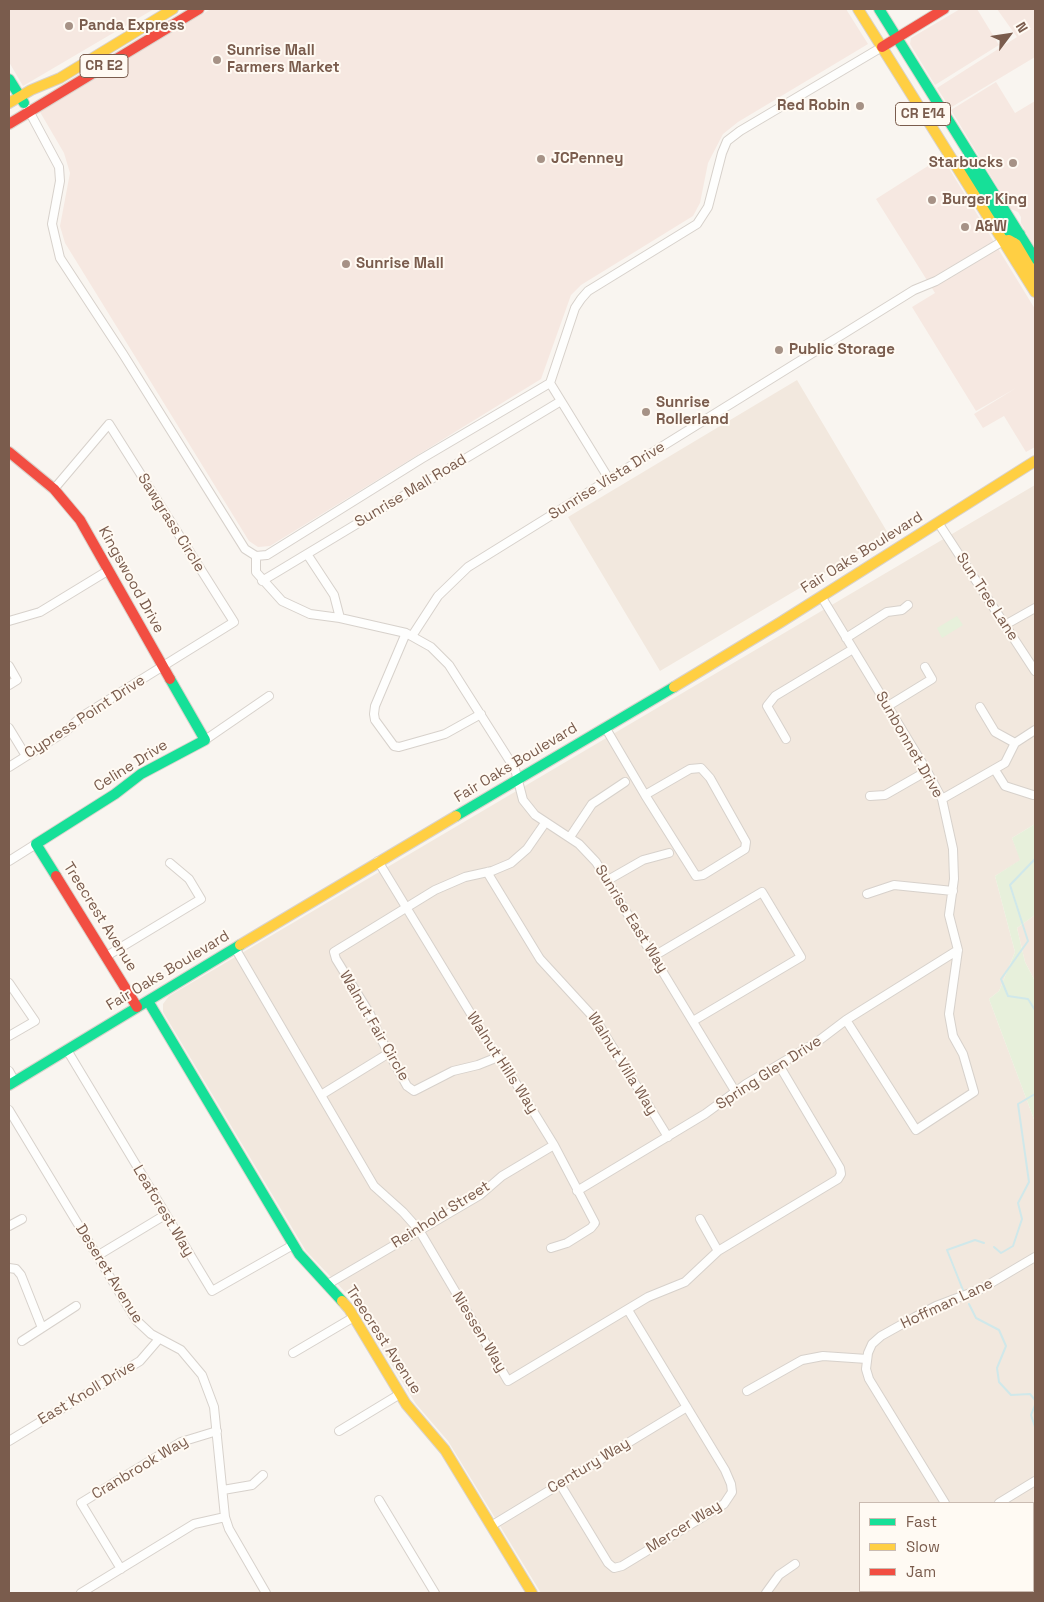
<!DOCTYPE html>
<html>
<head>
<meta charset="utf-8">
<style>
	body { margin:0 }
	#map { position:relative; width:1044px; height:1602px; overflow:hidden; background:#f9f5f0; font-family:"Space Grotesk",sans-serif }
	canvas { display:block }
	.frame { position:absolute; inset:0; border:10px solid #7a5c4d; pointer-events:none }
	.legend { position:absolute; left:859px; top:1502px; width:175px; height:90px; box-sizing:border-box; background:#fffaf3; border:1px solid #cabbb1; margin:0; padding:6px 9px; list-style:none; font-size:15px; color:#7a5c4d }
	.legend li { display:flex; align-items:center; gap:10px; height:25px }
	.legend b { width:25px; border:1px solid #cabbb1 }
	.north { position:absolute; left:984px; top:10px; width:50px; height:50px; -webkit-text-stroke:4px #fffaf3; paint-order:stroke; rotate:59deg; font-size:14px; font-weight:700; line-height:20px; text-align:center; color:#7a5c4d }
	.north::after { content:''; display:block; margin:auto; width:18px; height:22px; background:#7a5c4d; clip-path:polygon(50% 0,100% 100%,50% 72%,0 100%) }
</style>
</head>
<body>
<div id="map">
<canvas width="1044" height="1602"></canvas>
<div class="frame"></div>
<ul class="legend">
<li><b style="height:6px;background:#16e098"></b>Fast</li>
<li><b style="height:6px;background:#ffcf43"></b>Slow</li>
<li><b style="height:6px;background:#f24e42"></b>Jam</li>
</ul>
<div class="north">N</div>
</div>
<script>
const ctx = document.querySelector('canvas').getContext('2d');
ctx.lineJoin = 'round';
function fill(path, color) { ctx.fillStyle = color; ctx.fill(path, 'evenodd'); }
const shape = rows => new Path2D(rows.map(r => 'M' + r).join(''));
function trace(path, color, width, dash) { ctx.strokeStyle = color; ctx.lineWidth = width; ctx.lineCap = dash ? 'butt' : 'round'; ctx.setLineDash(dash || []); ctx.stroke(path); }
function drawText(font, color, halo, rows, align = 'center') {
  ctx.font = font + ' "Space Grotesk",sans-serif'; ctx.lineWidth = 4; ctx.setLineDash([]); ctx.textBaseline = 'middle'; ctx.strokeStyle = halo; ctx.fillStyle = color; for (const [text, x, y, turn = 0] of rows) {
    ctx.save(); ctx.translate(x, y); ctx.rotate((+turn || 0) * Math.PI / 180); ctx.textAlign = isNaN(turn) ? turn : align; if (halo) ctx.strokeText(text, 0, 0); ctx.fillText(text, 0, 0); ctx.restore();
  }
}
fill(shape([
	[797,380,889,535,660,671,568,517],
	[1035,485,1035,824,1012,838,1021,860,995,876,1015,952,999,991,989,999,1035,1122,1035,1593,541,1593,448,1441,416,1404,350,1297,306,1251,163,1012,163,1004,169,996],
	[860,1503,1033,1503,1033,1591,860,1591],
	[1035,915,1035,981,1025,962,1017,928]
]), '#f2e8de');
fill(shape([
	[9,9,154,9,23,86,9,62],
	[211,9,846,9,868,44,738,122,723,134,708,163,700,203,693,216,581,285,571,295,541,379,270,546,258,547,249,541,65,243,60,226,70,173,64,153,40,112],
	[960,9,977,9,999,45,935,85,910,44,911,38],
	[997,9,1035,9,1035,57,950,108,937,88,1017,37],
	[996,82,1015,113,1035,101,1035,248,1021,223,1021,217,1018,212,1011,209,951,110],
	[942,157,1035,309,1035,447,1026,452,1004,416,983,428,974,414,1016,388,976,411,912,307,935,293,876,199]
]), '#f6e8e1');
fill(shape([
	[957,616,963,625,942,638,937,628],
	[1035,824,1035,915,1017,928,1025,962,1035,981,1035,1122,989,999,999,991,1015,952,995,876,1020,860,1012,838]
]), '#e7f0db');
trace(shape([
	[1035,859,1010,885,1028,941,1001,979,1008,996,1028,999,1035,1010],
	[994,1247,1001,1253,1013,1246,1022,1219,1018,1203,1029,1182,1018,1104,1035,1094],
	[963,1290,947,1250,975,1240,984,1243],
	[969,1304,976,1318,999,1330,1006,1346,997,1368,999,1382,1011,1395,1030,1394,1035,1400],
	[1035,1405,1031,1415,1035,1427]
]), '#d0e8ea', 2);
const street = shape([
	[28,109,59,167,60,181,52,224,60,258,123,354,245,549,256,556,267,555,421,459,550,383,575,308,581,299,588,291,697,224,708,207,722,153,727,141,740,131,882,47],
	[550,383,609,479],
	[939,524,1035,671],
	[307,554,334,595,340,618],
	[256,556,256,572,282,601,310,614,340,618,406,633,431,647,449,665,515,769,523,800,535,815,579,844,596,862,735,1091],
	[262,581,561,401],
	[821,596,927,771,942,799,953,849,954,879,949,915,958,950,949,1014,953,1036,963,1054,974,1092,916,1130,846,1020],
	[9,621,40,612,109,570],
	[1005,625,1035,608],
	[406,633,375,706,374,714,375,720,394,746,399,747,445,734,481,714],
	[412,636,438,596,468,567,914,290,936,281,1003,241],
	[846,638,887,612,902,610,908,605],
	[9,666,17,680,9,685],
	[888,706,932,679,925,667],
	[980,707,995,732,1015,743],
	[605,727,645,795,696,876,703,875,745,849,746,842,710,778,701,768,690,769,645,795],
	[9,728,26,756],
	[786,739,767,706,775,696,853,649],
	[205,740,269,696],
	[9,767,66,731,81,717,234,622,109,424,54,489],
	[995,770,1005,786,1033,795],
	[870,796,885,795,927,771],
	[942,799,1005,763,1015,743,1035,730],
	[570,837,592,804,625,782],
	[9,861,36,844],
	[378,861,491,1047,506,1067,554,1145,595,1223,591,1228,567,1243,551,1248],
	[487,872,540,959,596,1020,668,1137],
	[608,880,643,860,669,853],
	[867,894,894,885,953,891],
	[235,948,374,1186,403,1212,419,1230,508,1381,648,1297,685,1282,718,1251,838,1179,841,1174,840,1168,779,1065],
	[654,956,762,892,801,957,693,1021],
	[105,957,201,899,189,879,170,863],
	[9,983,35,1021,9,1036],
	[67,1050,212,1291,293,1245],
	[498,1057,478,1065,453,1071,414,1091,407,1086,380,1037,370,1014,336,959,334,952,435,890,465,877,492,871,511,863,527,849,545,823],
	[9,1071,15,1082],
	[321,1095,389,1053],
	[9,1110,136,1320,151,1334,181,1350,202,1375,214,1407,225,1517,229,1529,266,1593],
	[577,1191,705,1114,746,1084,817,1042,846,1020,958,950],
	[700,1219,718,1251],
	[9,1226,22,1219],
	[97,1256,165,1215],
	[9,1268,16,1269,21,1275,42,1328],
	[328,1284,480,1195,502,1176,554,1145],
	[22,1341,76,1306],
	[293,1353,354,1317],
	[747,1391,802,1360,823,1356,867,1359],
	[339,1431,400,1394],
	[9,1441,140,1361,159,1339],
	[560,1484,608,1563,614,1568,622,1566,724,1504,732,1492,731,1484,725,1470,628,1310],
	[223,1490,252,1485,263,1475],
	[379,1500,435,1593],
	[945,1503,869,1379,866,1369,868,1353,872,1344,881,1336,915,1317,936,1306,981,1289,1035,1257],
	[999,1503,1035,1481],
	[491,1526,687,1407],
	[121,1569,81,1503,181,1442,217,1431],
	[81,1593,194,1524,225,1517],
	[766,1593,779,1575,795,1564]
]);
const fast = shape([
	[879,9,1035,259],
	[9,79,24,103],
	[958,166,972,175,1009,232,1020,234],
	[456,816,674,687],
	[56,876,36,844,115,794,141,774,205,740,170,679],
	[148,1001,299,1254,342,1301],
	[9,1085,240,945]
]);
const slow = shape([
	[858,9,1035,292],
	[9,103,31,90,60,78,173,9],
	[1003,241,1009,240,1016,244,1035,276],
	[674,687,781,622,1035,461],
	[240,945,456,816],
	[342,1301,349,1309,406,1404,445,1450,532,1593]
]);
const jam = shape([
	[882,47,944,9],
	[9,124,199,9],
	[9,452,54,489,80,520,170,679],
	[56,876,137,1007]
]);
trace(street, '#d7d1cb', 10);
trace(fast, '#d9d2cb', 12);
trace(slow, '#d9d2cb', 12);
trace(jam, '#d9d2cb', 12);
trace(street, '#fefefd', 8);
trace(fast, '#16e098', 10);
trace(slow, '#ffcf43', 10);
trace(jam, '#f24e42', 10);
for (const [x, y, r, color] of [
	[69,26,5,"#a69286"],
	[217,60,5,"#a69286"],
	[860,106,5,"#a69286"],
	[541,159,5,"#a69286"],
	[1013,163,5,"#a69286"],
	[932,200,5,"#a69286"],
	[965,227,5,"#a69286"],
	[346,264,5,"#a69286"],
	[779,350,5,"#a69286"],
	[646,412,5,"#a69286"]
]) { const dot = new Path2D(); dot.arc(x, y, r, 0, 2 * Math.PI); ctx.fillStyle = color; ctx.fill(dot); trace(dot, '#fffaf3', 2); }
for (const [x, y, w] of [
	[104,66,48],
	[923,114,55]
]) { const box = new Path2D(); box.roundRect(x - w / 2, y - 11.5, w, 23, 4); ctx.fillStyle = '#fffaf3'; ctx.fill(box); trace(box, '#7a5c4d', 1); }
drawText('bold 14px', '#7a5c4d', null, [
	["CR E2",104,66],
	["CR E14",923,114]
]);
drawText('bold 15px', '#7a5c4d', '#fffaf3', [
	["Panda Express",79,26],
	["Sunrise Mall",227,51],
	["Farmers Market",227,68],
	["Red Robin",850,106,"right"],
	["JCPenney",551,159],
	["Starbucks",1003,163,"right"],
	["Burger King",942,200],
	["A&W",975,227],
	["Sunrise Mall",356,264],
	["Public Storage",789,350],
	["Sunrise",656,403],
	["Rollerland",656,420]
], 'left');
drawText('15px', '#7a5c4d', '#fffaf3', [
	["Sunrise Vista Drive",607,481,-32],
	["Sunrise Mall Road",411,491,-31],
	["Sawgrass Circle",171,523,58],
	["Fair Oaks Boulevard",862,553,-32],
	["Kingswood Drive",131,580,61],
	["Sun Tree Lane",987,597,57],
	["Cypress Point Drive",85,717,-33],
	["Sunbonnet Drive",909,745,60],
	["Fair Oaks Boulevard",516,763,-31],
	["Celine Drive",131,766,-32],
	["Treecrest Avenue",100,917,58],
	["Sunrise East Way",631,919,58],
	["Fair Oaks Boulevard",168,971,-31],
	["Walnut Fair Circle",374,1026,60],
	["Walnut Hills Way",502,1063,57],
	["Walnut Villa Way",622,1064,58],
	["Spring Glen Drive",769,1073,-33],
	["Leafcrest Way",163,1211,59],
	["Reinhold Street",441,1215,-32],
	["Deseret Avenue",109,1274,58],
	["Hoffman Lane",947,1304,-25],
	["Niessen Way",479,1332,59],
	["Treecrest Avenue",383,1340,57],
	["East Knoll Drive",87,1393,-31],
	["Century Way",589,1466,-31],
	["Cranbrook Way",140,1468,-31],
	["Mercer Way",684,1527,-32]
]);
</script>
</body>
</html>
